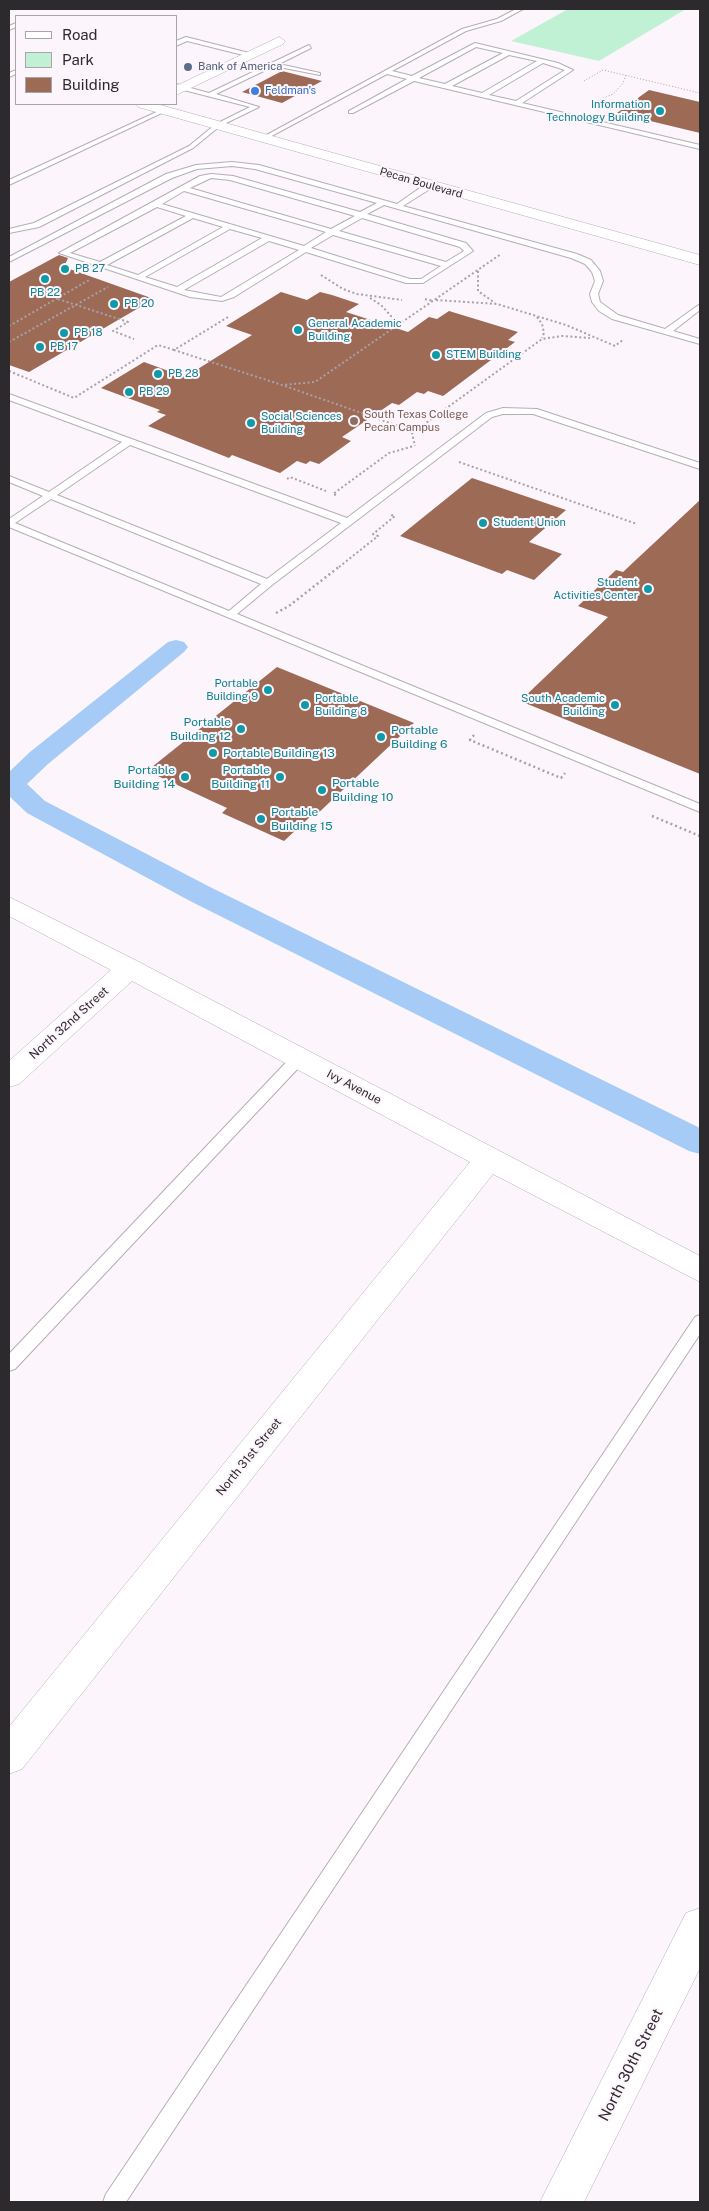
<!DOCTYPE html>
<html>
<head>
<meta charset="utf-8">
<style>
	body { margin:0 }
	#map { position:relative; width:709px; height:2211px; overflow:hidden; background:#fcf5fc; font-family:"Public Sans",sans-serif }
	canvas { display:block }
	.frame { position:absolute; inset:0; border:10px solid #2d2a2d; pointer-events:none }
	.legend { position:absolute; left:15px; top:15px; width:162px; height:90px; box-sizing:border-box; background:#fcf5fc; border:1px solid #a9a4a9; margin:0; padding:6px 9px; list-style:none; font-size:15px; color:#2d2a2d }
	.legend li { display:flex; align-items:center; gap:10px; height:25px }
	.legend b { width:25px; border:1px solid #a9a4a9 }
</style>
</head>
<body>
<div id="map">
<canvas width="709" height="2211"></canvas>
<div class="frame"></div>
<ul class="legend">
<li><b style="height:6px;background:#fff"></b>Road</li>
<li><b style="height:14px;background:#c1f1d4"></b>Park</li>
<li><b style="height:14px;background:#9d6a56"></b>Building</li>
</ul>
</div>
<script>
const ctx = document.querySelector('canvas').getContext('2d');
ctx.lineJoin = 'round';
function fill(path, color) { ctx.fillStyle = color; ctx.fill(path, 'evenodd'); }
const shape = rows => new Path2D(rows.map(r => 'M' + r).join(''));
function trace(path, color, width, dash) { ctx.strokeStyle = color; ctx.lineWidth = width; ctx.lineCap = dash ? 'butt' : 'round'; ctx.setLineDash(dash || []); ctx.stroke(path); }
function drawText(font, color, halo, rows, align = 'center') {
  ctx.font = font + ' "Public Sans",sans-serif'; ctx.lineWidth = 4; ctx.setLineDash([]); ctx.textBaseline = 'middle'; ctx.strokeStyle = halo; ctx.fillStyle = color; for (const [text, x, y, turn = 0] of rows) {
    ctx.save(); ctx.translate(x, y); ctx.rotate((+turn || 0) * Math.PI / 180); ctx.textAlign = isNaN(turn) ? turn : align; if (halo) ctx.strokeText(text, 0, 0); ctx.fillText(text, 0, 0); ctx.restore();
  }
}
fill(shape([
	[568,9,686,9,599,61,511,41]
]), '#c1f1d4');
fill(shape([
	[176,640,184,642,188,647,184,652,48,764,27,784,45,801,210,887,700,1128,700,1154,689,1151,190,901,27,813,9,796,9,772,30,752,168,642,176,640]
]), '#a6cbf6');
fill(shape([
	[282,71,322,81,282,103,242,92],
	[649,90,700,102,700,133,617,113],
	[59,255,68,258,64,267,154,299,29,372,9,365,9,282],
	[281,292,307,300,320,292,332,295,359,304,346,312,408,332,429,317,437,319,449,311,518,332,508,340,515,342,443,396,428,391,424,394,417,392,399,405,392,403,342,437,351,441,319,464,310,461,306,464,297,461,280,473,232,455,229,458,148,426,166,415,157,412,160,410,101,388,144,362,185,377,252,335,226,326],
	[472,478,566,510,529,542,562,554,534,580,507,570,502,574,400,536],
	[700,500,700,774,520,701,608,617,578,606,616,570,623,572],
	[277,667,414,723,314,817,311,816,284,841,222,813,227,808,147,771]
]), '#9d6a56');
const lane = shape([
	[516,9,523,9,501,21,466,31,392,71,412,76,475,43,558,63,573,70,522,103,700,145,700,149,414,81,353,113,349,113,349,111,407,79,387,74,266,139,261,138,462,29,497,19,516,9],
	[476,47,503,53,445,84,419,78,476,47],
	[509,55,537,61,482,93,452,86,509,55],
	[543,63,565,70,516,101,489,95,543,63],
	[16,23,16,27,9,30,9,26,16,23],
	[186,37,253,54,254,55,251,57,187,41,176,46,176,41,186,37],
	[309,45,311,48,279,64,320,73,320,75,274,66,216,94,259,107,220,126,193,148,39,227,9,233,9,229,34,223,189,146,216,124,250,107,176,88,176,84,209,93,309,45],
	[16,70,16,74,9,77,9,73,16,70],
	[163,109,168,110,9,185,9,180,163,109],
	[232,162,259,165,397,204,427,183,433,183,433,187,403,206,577,254,591,260,600,271,603,281,598,294,600,302,618,315,665,329,700,304,700,310,673,331,700,339,700,344,612,319,599,311,592,302,590,294,595,281,592,272,585,264,571,258,384,205,367,214,466,243,473,251,423,283,406,283,306,252,234,297,222,301,190,297,59,253,200,176,211,174,233,176,360,212,377,203,255,169,232,166,197,169,172,178,9,262,9,257,166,174,196,165,232,162],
	[211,178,230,180,355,216,331,229,190,188,211,178],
	[184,191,326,232,304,246,162,204,184,191],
	[157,207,186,216,100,262,70,253,157,207],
	[193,218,223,227,138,275,107,265,193,218],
	[362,218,460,247,464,251,446,262,339,231,362,218],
	[230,229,262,238,177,287,145,277,230,229],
	[333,235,441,266,421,279,410,279,311,248,333,235],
	[269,241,299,250,221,297,184,290,269,241],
	[9,394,347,518,486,413,503,408,537,409,700,463,700,469,533,414,503,414,492,417,272,585,237,614,700,804,700,812,9,527,9,519,43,496,9,482,9,476,49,492,122,442,9,400,9,394],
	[130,445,341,523,267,579,57,495,130,445],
	[51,499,261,584,229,611,15,523,51,499],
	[299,1053,304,1054,306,1058,304,1062,15,1369,9,1371,9,1354,294,1054,299,1053],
	[700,1315,700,1334,126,2202,103,2202,106,2194,695,1317,700,1315]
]);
const street = shape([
	[279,37,285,41,283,44,176,95,176,86,279,37],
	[9,897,139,962,700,1256,700,1282,493,1174,22,1769,9,1774,9,1727,470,1162,132,981,19,1084,9,1087,9,1061,111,970,9,916,9,897],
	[700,1908,700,1968,584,2202,540,2202,686,1913,700,1908]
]);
const secondary = shape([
	[136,104,157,104,700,255,700,265,138,107,136,104]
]);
trace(lane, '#b5aeb5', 2);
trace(street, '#b5aeb5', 1);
trace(secondary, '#b5aeb5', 1);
trace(shape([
	[584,81,603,70,700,93],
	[592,103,613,94,623,83,626,75]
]), '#a7a2a7', 1, [1, 2]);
trace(shape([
	[478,271,478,291,495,303],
	[321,275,343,289,357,294,402,300],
	[370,298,381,305,391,316,390,320,399,323],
	[58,299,128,322,113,331,134,339],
	[425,299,433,301],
	[436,300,497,304,566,325,615,346,624,339],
	[228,317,174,350,282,385,315,382,501,254],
	[537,317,542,324,544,333,542,338],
	[9,326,91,279],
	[9,342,108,287],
	[9,371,74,398,158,345,174,350],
	[285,386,404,428,412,433,415,446],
	[412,433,542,339,562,336,590,338],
	[459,462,637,524],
	[287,479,290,477,326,491],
	[336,495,333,494,389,453,414,446],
	[339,567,378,536,373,534,395,516,391,515]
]), '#a7a2a7', 2, [2, 2.5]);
trace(shape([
	[276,613,289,606,340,566],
	[474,735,470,740,561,778,565,773],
	[652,816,700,836]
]), '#a7a2a7', 2.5, [2, 3]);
fill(lane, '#fff');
fill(street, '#fff');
fill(secondary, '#fff');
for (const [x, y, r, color] of [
	[188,67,5,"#5c6f8a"],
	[255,91,5,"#3f7fe0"],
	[660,111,5,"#0f9aa8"],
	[65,269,5,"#0f9aa8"],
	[45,279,5,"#0f9aa8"],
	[114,304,5,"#0f9aa8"],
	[298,330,5,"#0f9aa8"],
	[64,333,5,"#0f9aa8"],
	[40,347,5,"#0f9aa8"],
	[436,355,5,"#0f9aa8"],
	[158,374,5,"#0f9aa8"],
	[129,392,5,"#0f9aa8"],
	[354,421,5,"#8d6e63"],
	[251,423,5,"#0f9aa8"],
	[483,523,5,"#0f9aa8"],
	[648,589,5,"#0f9aa8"],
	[268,690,5,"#0f9aa8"],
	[305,705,5,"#0f9aa8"],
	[615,705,5,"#0f9aa8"],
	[241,729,5,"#0f9aa8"],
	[381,737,5,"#0f9aa8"],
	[213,753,5,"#0f9aa8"],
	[185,777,5,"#0f9aa8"],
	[280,777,5,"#0f9aa8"],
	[322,790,5,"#0f9aa8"],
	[261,819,5,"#0f9aa8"]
]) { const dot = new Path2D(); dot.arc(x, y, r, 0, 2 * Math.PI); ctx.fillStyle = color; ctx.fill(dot); trace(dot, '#fcf5fc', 2); }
drawText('11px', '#4e5e75', '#fcf5fc', [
	["Bank of America",198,67]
], 'left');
drawText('11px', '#366cbe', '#fcf5fc', [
	["Feldman's",265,91]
], 'left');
drawText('11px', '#0d838f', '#fcf5fc', [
	["Information",650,105,"right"],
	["Technology Building",650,118,"right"],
	["PB 27",75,269],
	["PB 22",45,293,"center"],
	["PB 20",124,304],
	["General Academic",308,324],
	["Building",308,337],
	["PB 18",74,333],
	["PB 17",50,347],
	["STEM Building",446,355],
	["PB 28",168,374],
	["PB 29",139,392],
	["Social Sciences",261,417],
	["Building",261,430],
	["Student Union",493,523],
	["Student",638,583,"right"],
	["Activities Center",638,596,"right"],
	["Portable",258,684,"right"],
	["Building 9",258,697,"right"],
	["Portable",315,699],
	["Building 8",315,712],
	["South Academic",605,699,"right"],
	["Building",605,712,"right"]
], 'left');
drawText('11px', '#2d2a2d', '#fcf5fc', [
	["Pecan Boulevard",421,183,16]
]);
drawText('11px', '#785e54', '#fcf5fc', [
	["South Texas College",364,415],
	["Pecan Campus",364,428]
], 'left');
drawText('12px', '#0d838f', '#fcf5fc', [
	["Portable",231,722,"right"],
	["Building 12",231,736,"right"],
	["Portable",391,730],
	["Building 6",391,744],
	["Portable Building 13",223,753],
	["Portable",175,770,"right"],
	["Building 14",175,784,"right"],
	["Portable",270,770,"right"],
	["Building 11",270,784,"right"],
	["Portable",332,783],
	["Building 10",332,797],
	["Portable",271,812],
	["Building 15",271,826]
], 'left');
drawText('12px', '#2d2a2d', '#fcf5fc', [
	["North 32nd Street",69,1023,-42],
	["Ivy Avenue",354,1087,28],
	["North 31st Street",249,1457,-51]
]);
drawText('15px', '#2d2a2d', '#fcf5fc', [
	["North 30th Street",631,2065,-63]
]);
</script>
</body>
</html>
